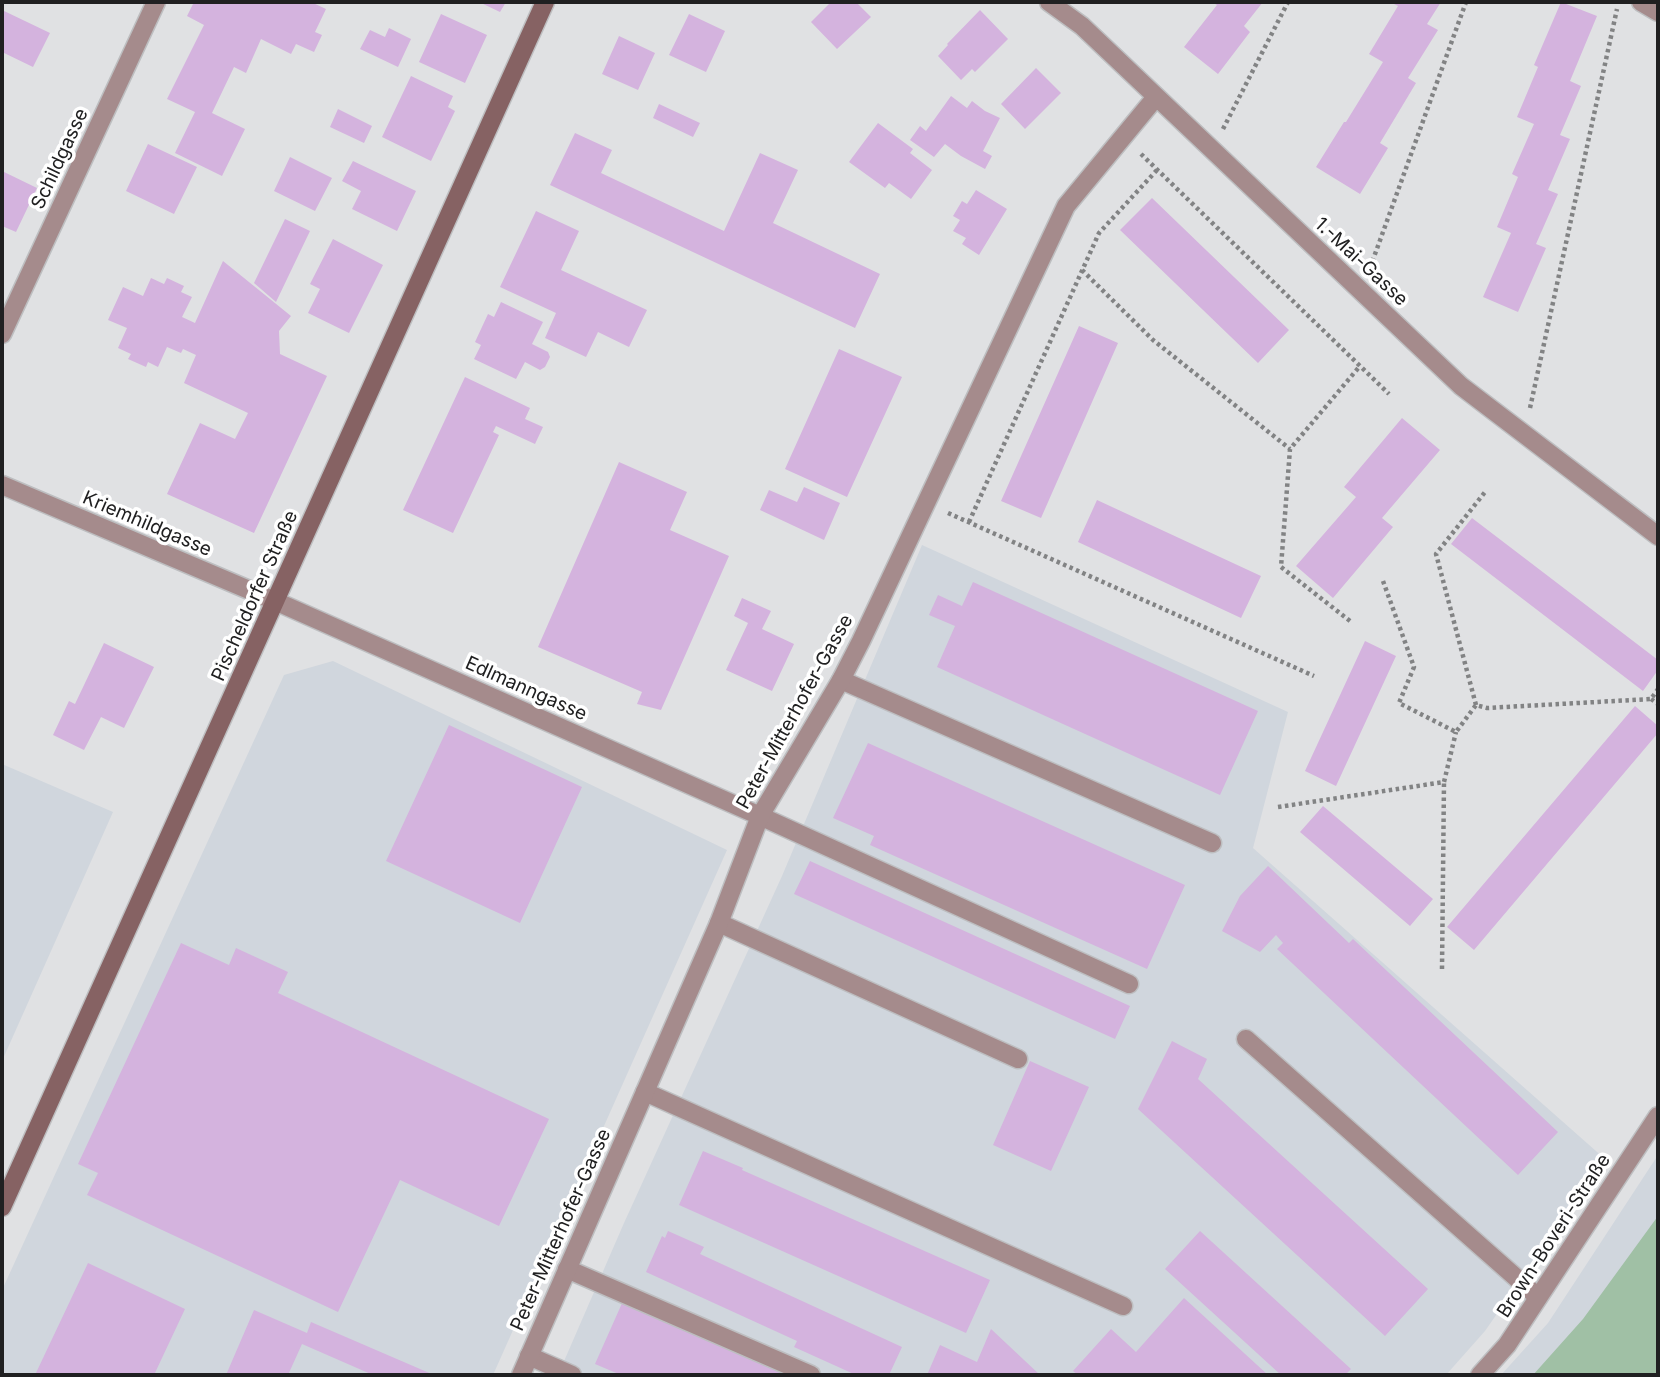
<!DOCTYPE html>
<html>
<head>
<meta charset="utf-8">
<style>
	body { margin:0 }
	#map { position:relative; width:1660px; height:1377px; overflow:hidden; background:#e0e1e3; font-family:Inter,sans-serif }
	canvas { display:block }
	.frame { position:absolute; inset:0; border:4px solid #202021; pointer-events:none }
</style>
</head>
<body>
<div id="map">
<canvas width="1660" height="1377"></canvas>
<div class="frame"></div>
</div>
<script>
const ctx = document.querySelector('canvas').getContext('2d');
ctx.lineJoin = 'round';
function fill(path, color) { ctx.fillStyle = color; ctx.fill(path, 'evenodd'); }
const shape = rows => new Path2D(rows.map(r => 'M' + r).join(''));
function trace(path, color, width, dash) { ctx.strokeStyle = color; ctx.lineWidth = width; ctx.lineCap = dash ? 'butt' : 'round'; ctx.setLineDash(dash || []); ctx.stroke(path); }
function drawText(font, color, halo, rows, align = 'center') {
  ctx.font = font + ' Inter,sans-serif'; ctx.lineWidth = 7; ctx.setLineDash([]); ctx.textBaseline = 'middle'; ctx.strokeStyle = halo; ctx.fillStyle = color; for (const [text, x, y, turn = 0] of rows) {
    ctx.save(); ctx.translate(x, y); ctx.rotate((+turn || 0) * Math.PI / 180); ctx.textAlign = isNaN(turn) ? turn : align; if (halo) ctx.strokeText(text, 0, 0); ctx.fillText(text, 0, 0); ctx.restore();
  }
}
fill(shape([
	[922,545,1288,712,1253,848,1605,1159,1485,1331,1446,1375,558,1375,624,1223,782,876],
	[333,661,727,850,493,1375,2,1375,2,1290,284,675],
	[2,764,113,812,2,1061],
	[1658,1155,1658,1375,1501,1375,1548,1323]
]), '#d0d6dd');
fill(shape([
	[1658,1216,1658,1375,1533,1375,1583,1319]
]), '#a0c0a5');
fill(shape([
	[194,2,220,2,223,3,224,2,311,2,326,9,315,32,322,35,314,52,296,44,291,54,261,39,246,73,234,67,212,113,245,129,222,176,175,153,195,112,167,99,204,25,187,16],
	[479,2,506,2,500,12],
	[831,2,856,2,871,17,837,49,811,22],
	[1212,2,1263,2,1244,26,1250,32,1218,74,1184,47,1217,5],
	[1395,2,1441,2,1427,24,1438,30,1408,78,1416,83,1380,143,1388,148,1360,194,1316,167,1344,122,1346,122,1383,62,1369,54,1398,6,1394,4],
	[1561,2,1597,16,1570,81,1581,86,1560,135,1570,139,1548,190,1558,194,1536,244,1546,248,1518,312,1483,297,1511,233,1497,227,1518,177,1512,174,1534,124,1517,117,1538,67,1534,65],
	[2,10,50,33,33,67,2,52],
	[980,10,1008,39,975,72,972,69,961,80,938,56,948,45,947,44],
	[441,14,487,35,465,83,419,62],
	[689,14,725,31,706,72,669,55],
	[389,28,411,39,398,67,360,49,370,30,385,37],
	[619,36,655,53,638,90,602,74],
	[1036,68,1061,93,1025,129,1001,104],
	[411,76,453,96,448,107,455,111,431,161,382,137],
	[951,96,967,108,972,101,985,111,1000,118,983,151,992,156,985,169,961,156,945,144,934,157,910,140,920,126,926,131],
	[659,104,700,123,693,137,653,118],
	[338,109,372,126,364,143,330,127],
	[878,123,913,149,910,153,932,170,911,199,889,183,885,188,849,162],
	[575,133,612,150,601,173,724,231,760,153,798,170,773,223,880,274,855,328,550,185],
	[148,144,197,167,174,214,126,191],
	[290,157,332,178,315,211,274,191],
	[353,161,416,191,397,231,352,209,361,191,342,181],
	[2,171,37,188,16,232,2,226],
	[976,190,1007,209,979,255,962,244,966,238,953,231,960,220,953,216,962,201,967,204],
	[1152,198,1289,330,1258,363,1120,230],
	[536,211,579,231,561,270,647,310,629,347,598,332,586,357,545,338,556,313,500,287],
	[285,219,310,231,276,302,254,283],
	[333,239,383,265,349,333,308,313,320,289,310,284],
	[223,261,291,316,279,331,280,354,327,376,254,533,167,494,200,423,235,439,248,413,184,383,196,355,183,349,181,353,167,347,158,367,148,362,146,367,128,359,131,354,118,348,127,328,108,320,123,287,143,296,151,278,164,284,167,278,184,286,181,292,192,297,182,317,195,323],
	[501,302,543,322,532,344,548,352,550,357,545,367,540,370,525,362,516,379,474,359,481,345,475,342,488,314,494,317],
	[1079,326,1118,343,1041,518,1001,501],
	[839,349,902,377,847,497,785,469],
	[465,377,530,408,525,419,543,427,535,444,496,426,493,432,499,435,453,533,403,510],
	[1402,418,1440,450,1382,518,1393,527,1333,598,1296,566,1356,497,1344,487],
	[619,462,687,492,670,530,729,556,661,710,637,704,642,692,538,647],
	[804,487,840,503,824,540,760,510,769,490,797,502],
	[1097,500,1261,576,1241,618,1078,542],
	[1472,518,1658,660,1658,670,1643,691,1451,544],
	[973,582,1258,711,1220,795,937,667,955,626,929,615,938,595,962,606],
	[742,598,771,611,762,629,794,644,772,691,726,670,748,623,734,616],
	[1365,641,1396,656,1336,786,1305,771],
	[104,643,154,667,124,728,101,717,84,750,53,735,69,701,75,704],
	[1635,706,1658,726,1658,733,1474,950,1447,927],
	[449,725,582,787,520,923,386,861],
	[868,743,1185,885,1147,969,870,845,874,836,833,818],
	[1323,806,1433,899,1410,926,1300,832],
	[810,861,1130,1006,1115,1039,794,894],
	[1268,866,1349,943,1353,939,1558,1132,1518,1175,1277,949,1283,943,1276,935,1260,952,1222,931,1240,896],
	[181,943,229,965,236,948,288,972,278,993,549,1119,499,1226,400,1180,338,1312,87,1195,98,1173,78,1164],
	[1172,1041,1207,1059,1198,1079,1428,1289,1385,1336,1138,1109],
	[1030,1061,1089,1087,1051,1171,993,1145],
	[703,1151,743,1168,742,1170,990,1280,966,1333,679,1205],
	[668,1231,704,1247,700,1254,902,1347,889,1375,856,1375,794,1347,797,1341,646,1272,662,1236,665,1238],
	[1200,1231,1351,1369,1345,1375,1281,1375,1165,1269],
	[88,1263,185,1309,154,1375,35,1375],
	[1184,1298,1268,1375,1078,1375,1073,1371,1111,1329,1136,1352],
	[623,1301,789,1375,621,1375,595,1364],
	[254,1310,307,1333,311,1322,434,1375,373,1375,302,1344,288,1375,226,1375],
	[991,1329,1040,1375,927,1375,940,1345,977,1362]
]), '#d4b3de');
const service = shape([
	[841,680,1212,843],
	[760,816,1129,984],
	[719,923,1018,1059],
	[1246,1039,1538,1297],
	[645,1092,1123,1306],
	[567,1269,811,1375],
	[529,1356,572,1375]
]);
const minor = shape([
	[1049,2,1082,26,1461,386,1658,536],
	[1641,2,1658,12],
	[2,334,156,2],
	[275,601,760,816],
	[521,1375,719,923,760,816,841,680,861,641,1066,206,1156,97],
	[1480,1375,1507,1345,1658,1116]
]);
const tertiary = shape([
	[2,485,275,601]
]);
const secondary = shape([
	[2,1207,545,2]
]);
trace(service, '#bdbec0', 21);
trace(minor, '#bdbec0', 21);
trace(tertiary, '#bdbec0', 21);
trace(secondary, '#bdbec0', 21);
trace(shape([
	[1223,129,1288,2],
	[1141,154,1389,394],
	[1370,268,1466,2],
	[1082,270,1153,340,1290,449],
	[1530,408,1617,9],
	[948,513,1314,676],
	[969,522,1099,233,1157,170],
	[1383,581,1414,667,1399,703,1456,732,1476,705,1487,708,1651,699,1658,689],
	[1350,621,1281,567,1290,449,1360,366],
	[1651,699,1658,704],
	[1476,705,1436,554,1485,492],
	[1278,807,1444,782,1456,732],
	[1442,969,1444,782]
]), '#828384', 4.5, [3.5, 3.5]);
trace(service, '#a58b8c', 18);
trace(minor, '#a58b8c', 18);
trace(tertiary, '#a58b8c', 18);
trace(secondary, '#866263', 18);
drawText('19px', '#202021', '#fff', [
	["Schildgasse",60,159,-65],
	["1.-Mai-Gasse",1361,262,43],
	["Kriemhildgasse",147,524,23],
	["Pischeldorfer Straße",255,596,-66],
	["Edlmanngasse",526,689,24],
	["Peter-Mitterhofer-Gasse",795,712,-61],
	["Peter-Mitterhofer-Gasse",561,1230,-66],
	["Brown-Boveri-Straße",1554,1236,-57]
]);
</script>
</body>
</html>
